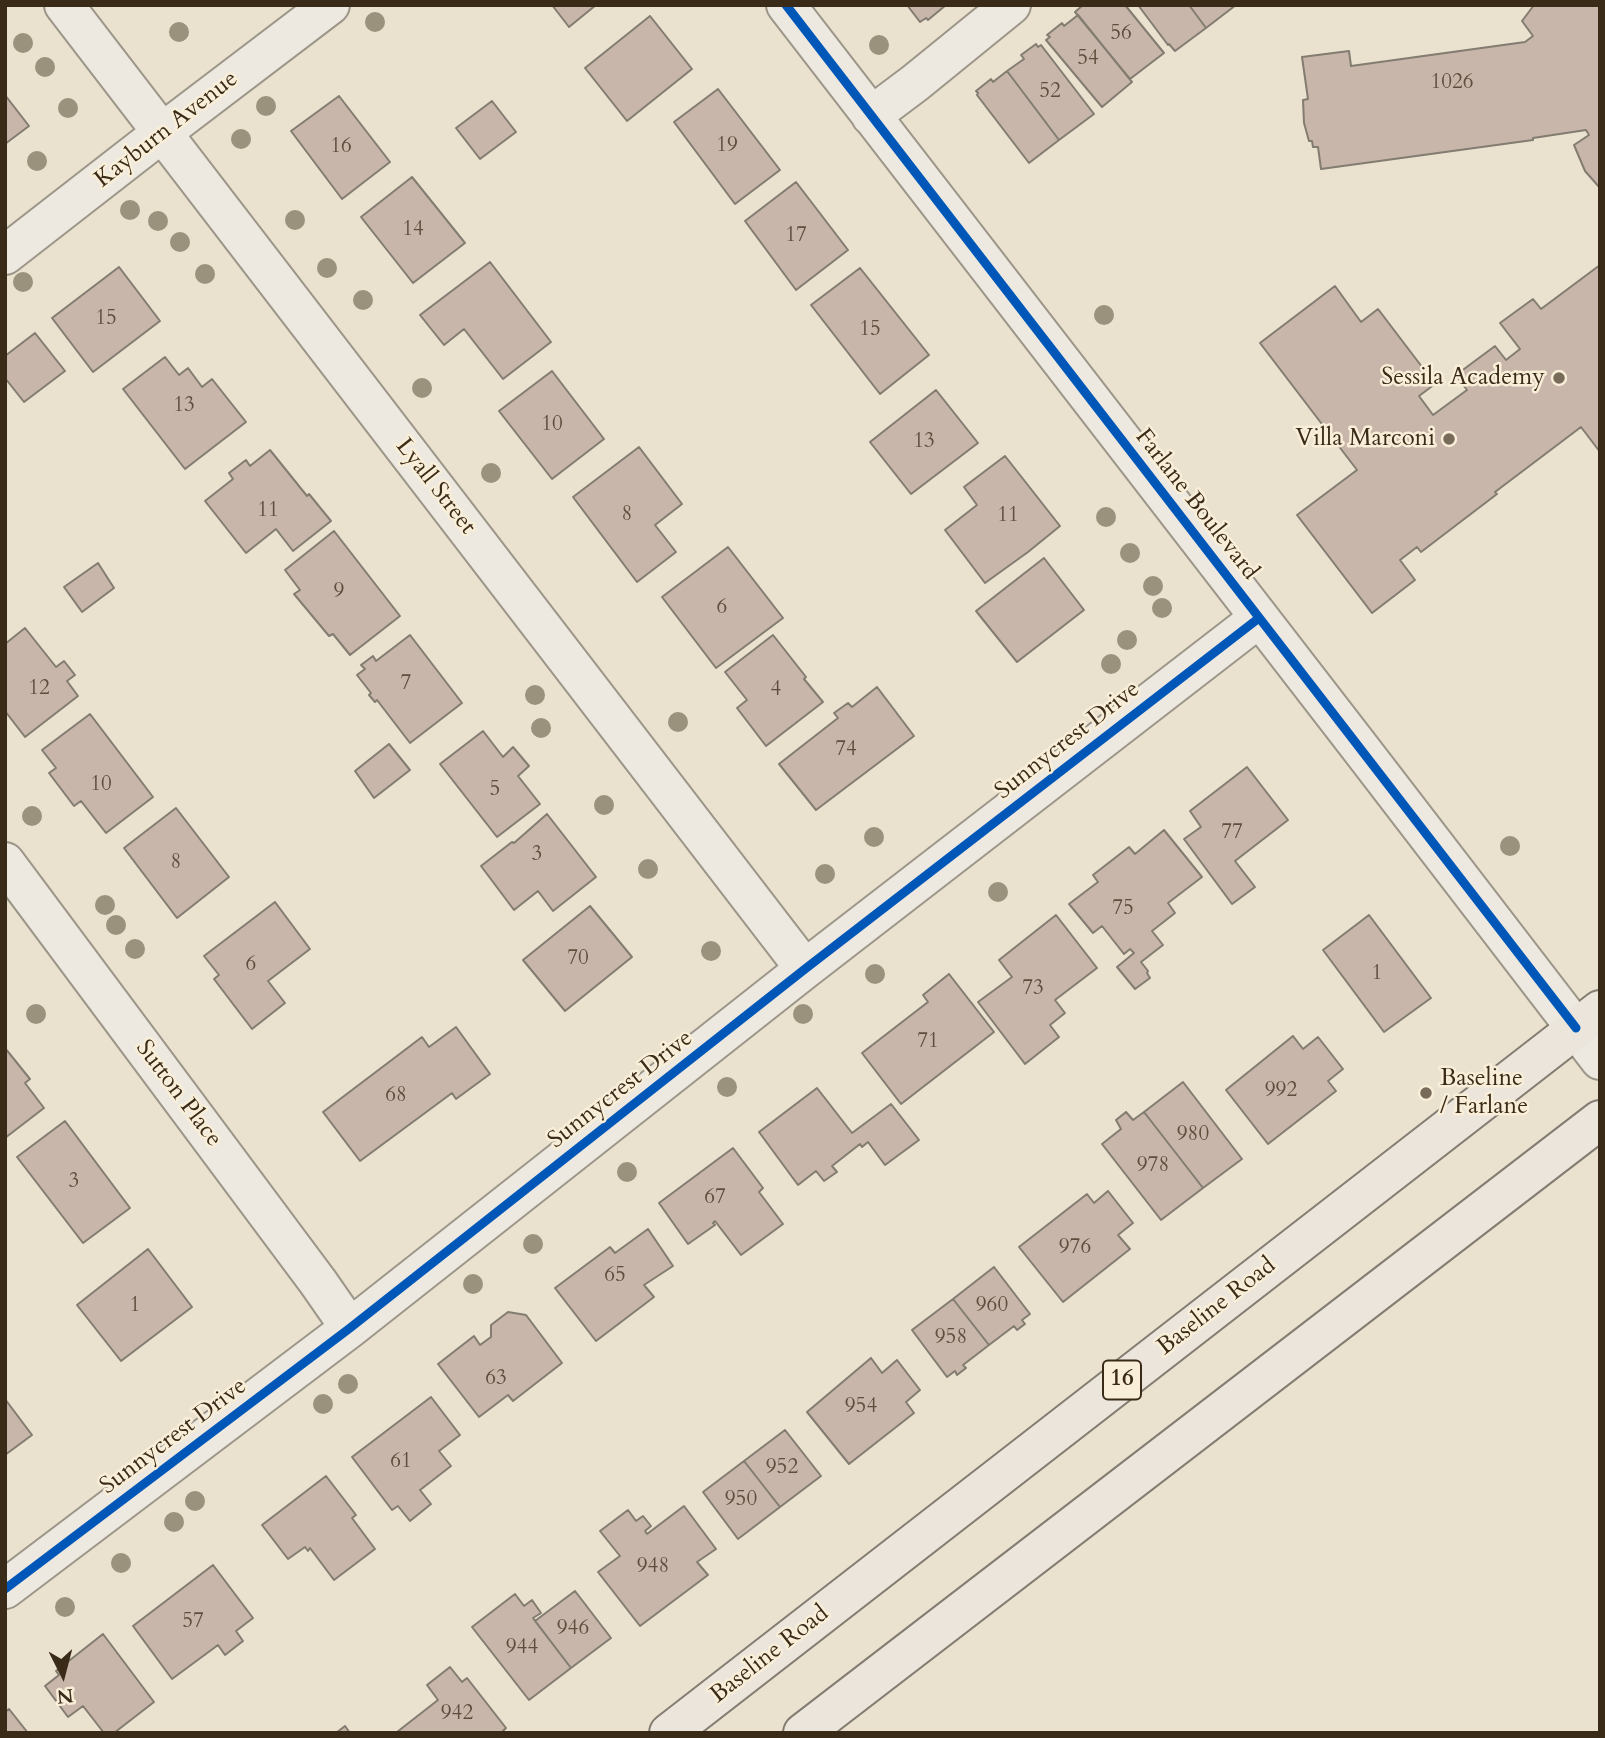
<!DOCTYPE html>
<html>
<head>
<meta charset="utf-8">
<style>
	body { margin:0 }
	#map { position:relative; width:1605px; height:1738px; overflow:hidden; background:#eae1cf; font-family:Cardo,serif }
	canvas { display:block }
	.frame { position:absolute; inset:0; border:7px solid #3a2b19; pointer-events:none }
	.north { position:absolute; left:28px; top:1640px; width:70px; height:70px; -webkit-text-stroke:5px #f9eed8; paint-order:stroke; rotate:174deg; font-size:19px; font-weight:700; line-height:28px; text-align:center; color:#3a2b19 }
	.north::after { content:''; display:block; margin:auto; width:24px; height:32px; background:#3a2b19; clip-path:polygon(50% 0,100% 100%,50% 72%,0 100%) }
</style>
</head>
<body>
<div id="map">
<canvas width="1605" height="1738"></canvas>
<div class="frame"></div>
<div class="north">N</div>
</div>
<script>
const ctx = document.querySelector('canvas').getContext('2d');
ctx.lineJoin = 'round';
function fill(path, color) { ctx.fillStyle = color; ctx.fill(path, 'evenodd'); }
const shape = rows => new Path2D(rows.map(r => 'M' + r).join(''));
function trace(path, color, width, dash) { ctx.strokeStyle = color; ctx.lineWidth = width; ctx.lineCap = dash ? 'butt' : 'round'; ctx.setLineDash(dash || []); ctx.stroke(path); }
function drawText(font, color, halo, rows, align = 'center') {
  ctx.font = font + ' Cardo,serif'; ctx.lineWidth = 5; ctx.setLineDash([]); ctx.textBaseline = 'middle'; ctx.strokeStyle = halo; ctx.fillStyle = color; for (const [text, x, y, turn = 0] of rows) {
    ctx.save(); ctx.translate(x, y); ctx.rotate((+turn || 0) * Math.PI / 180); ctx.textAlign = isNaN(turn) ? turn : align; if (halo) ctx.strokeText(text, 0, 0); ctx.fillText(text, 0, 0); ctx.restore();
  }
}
const building = shape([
	[552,5,596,5,569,27,552,5],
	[907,5,946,5,928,20,926,18,920,22,907,5],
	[1083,5,1125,5,1164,53,1130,79,1075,12,1083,5],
	[1138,5,1189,5,1206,28,1175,51,1169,44,1168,45,1138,5],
	[1189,5,1236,5,1206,28,1189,5],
	[1534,5,1600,5,1600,188,1585,171,1574,145,1589,135,1586,130,1533,138,1533,140,1321,169,1318,147,1313,147,1312,141,1309,141,1304,123,1303,100,1308,99,1302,57,1349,51,1351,66,1525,42,1533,36,1522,21,1534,5],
	[1078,15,1132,82,1102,107,1046,40,1050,37,1047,35,1062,23,1064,26,1078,15],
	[650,16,692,69,627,121,585,68,650,16],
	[1036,44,1038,47,1041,45,1094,114,1059,140,1007,71,1024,59,1021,55,1036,44],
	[1007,71,1059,140,1029,163,977,95,978,93,976,91,991,79,993,82,1007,71],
	[718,89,780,170,735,204,674,122,718,89],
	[5,95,29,126,5,144,5,95],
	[339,96,390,162,342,199,291,131,339,96],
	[492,101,516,132,480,159,456,128,492,101],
	[412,177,465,243,413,283,361,217,412,177],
	[796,182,848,250,796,290,745,221,796,182],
	[490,262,551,342,503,379,464,329,444,345,420,315,490,262],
	[1600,265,1600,452,1581,427,1495,492,1497,494,1421,552,1417,547,1400,560,1415,580,1372,613,1297,515,1357,470,1260,343,1335,286,1361,322,1378,309,1435,384,1419,396,1433,415,1467,390,1456,375,1495,346,1506,360,1520,349,1500,323,1533,299,1541,309,1600,265],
	[119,267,160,321,93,372,52,318,119,267],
	[860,268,929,355,880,394,811,305,860,268],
	[35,333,65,371,24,402,5,378,5,356,35,333],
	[165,357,179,375,188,368,202,387,212,379,246,422,185,469,123,389,165,357],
	[552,371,604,439,552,479,499,411,552,371],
	[936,390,978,443,911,494,870,442,936,390],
	[639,447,682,504,655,525,676,552,637,582,573,497,639,447],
	[270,450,307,496,309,494,331,521,293,551,276,529,246,553,205,501,233,479,229,473,246,460,250,466,270,450],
	[1005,456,1060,526,1028,552,985,583,945,530,977,505,964,487,1005,456],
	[334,531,400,616,350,655,333,634,329,636,294,594,300,590,285,570,334,531],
	[728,547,783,618,716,668,662,597,728,547],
	[1044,558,1084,610,1017,662,976,611,1044,558],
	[98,563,114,588,82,612,64,587,98,563],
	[25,628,56,667,64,661,75,675,67,681,78,696,25,737,5,711,5,644,25,628],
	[410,635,462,703,410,743,377,700,375,702,369,695,371,693,357,675,365,669,361,665,373,656,376,661,410,635],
	[773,635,806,677,804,679,823,702,766,746,737,708,747,700,725,672,773,635],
	[877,687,914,736,816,810,779,764,838,718,834,713,848,703,852,707,877,687],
	[90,714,153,797,106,833,81,801,74,806,49,773,56,768,42,750,90,714],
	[483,731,503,757,513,747,529,766,518,776,540,804,497,837,440,764,483,731],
	[389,744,410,770,374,798,355,771,389,744],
	[1247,767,1288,820,1235,861,1255,887,1232,904,1184,839,1201,827,1190,811,1247,767],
	[176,808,229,877,177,918,124,848,176,808],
	[547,814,596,877,553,911,538,891,514,910,481,866,512,842,514,843,547,814],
	[1164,830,1202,877,1168,903,1175,913,1152,931,1163,945,1141,962,1148,971,1147,973,1150,978,1135,989,1117,967,1134,953,1130,949,1124,954,1102,926,1093,933,1069,904,1098,882,1093,875,1129,847,1135,854,1164,830],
	[275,902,310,949,268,981,285,1003,252,1029,214,979,219,975,204,956,275,902],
	[590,906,632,957,565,1011,523,960,590,906],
	[1056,915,1097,968,1055,1000,1065,1013,1050,1025,1059,1037,1025,1064,978,1002,1012,977,999,960,1056,915],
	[1369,915,1431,998,1384,1032,1323,950,1369,915],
	[949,974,994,1032,901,1104,862,1053,928,1002,923,995,949,974],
	[456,1027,490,1074,456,1099,452,1093,360,1161,323,1112,422,1037,429,1047,456,1027],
	[1293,1036,1303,1049,1318,1037,1343,1069,1328,1081,1336,1091,1268,1144,1226,1090,1293,1036],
	[5,1048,30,1079,25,1083,44,1108,5,1138,5,1048],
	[1183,1082,1242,1159,1203,1188,1144,1112,1183,1082],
	[817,1088,852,1133,891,1104,919,1140,885,1165,868,1142,862,1147,860,1144,832,1166,837,1172,824,1181,816,1171,798,1185,759,1132,817,1088],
	[1126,1112,1133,1120,1144,1112,1203,1188,1161,1220,1102,1144,1121,1129,1116,1120,1126,1112],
	[65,1121,130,1208,83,1243,17,1157,65,1121],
	[733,1148,763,1188,759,1192,783,1224,741,1255,715,1221,713,1223,715,1225,688,1244,659,1203,733,1148],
	[1108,1191,1133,1223,1118,1235,1130,1249,1063,1302,1019,1247,1087,1194,1094,1203,1108,1191],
	[648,1229,673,1266,644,1285,654,1297,596,1341,555,1288,610,1247,615,1253,648,1229],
	[148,1249,192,1307,121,1361,77,1305,148,1249],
	[994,1267,1030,1314,1022,1320,1025,1324,1017,1330,1014,1326,989,1345,953,1299,994,1267],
	[953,1299,989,1345,963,1365,966,1368,957,1375,955,1371,947,1377,912,1330,953,1299],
	[508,1312,526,1315,562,1363,513,1401,508,1395,479,1417,438,1364,474,1336,480,1345,491,1337,491,1325,508,1312],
	[871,1358,882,1373,897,1360,920,1390,906,1402,914,1413,849,1464,807,1412,871,1358],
	[431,1397,460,1435,439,1451,451,1466,420,1490,431,1504,410,1521,398,1506,392,1510,352,1457,431,1397],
	[5,1399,32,1435,5,1455,5,1399],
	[785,1430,821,1476,780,1507,744,1461,785,1430],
	[744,1461,780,1507,738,1539,703,1492,744,1461],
	[326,1476,356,1515,352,1518,375,1549,334,1580,310,1548,308,1551,305,1547,288,1559,262,1525,326,1476],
	[684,1506,716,1549,697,1562,708,1575,640,1626,598,1572,620,1556,600,1531,628,1510,636,1521,643,1516,651,1526,645,1531,647,1534,684,1506],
	[213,1565,253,1618,236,1631,243,1641,225,1655,218,1645,172,1679,133,1626,213,1565],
	[575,1591,611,1638,571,1668,535,1621,575,1591],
	[515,1594,524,1606,532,1600,541,1613,533,1618,571,1668,529,1700,472,1627,515,1594],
	[103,1634,154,1702,114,1733,104,1733,83,1706,68,1717,45,1686,59,1675,56,1671,103,1634],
	[450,1667,462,1682,467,1678,506,1728,501,1733,398,1733,397,1732,438,1700,427,1685,450,1667],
	[9,1709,28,1733,5,1733,5,1712,9,1709],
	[345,1726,350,1733,336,1733,345,1726]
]);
fill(building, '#c8b6aa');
trace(building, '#837c71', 2);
const minor = shape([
	[64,5,805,969],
	[786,5,1361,749,1600,1060],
	[871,116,915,83,1011,5],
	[5,255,163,132,330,5],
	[5,862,318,1282,350,1328],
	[5,1589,350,1328,805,969,1259,618]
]);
const primary = shape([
	[669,1733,1600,1010],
	[803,1733,1600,1120]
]);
trace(minor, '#9c9689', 42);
trace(primary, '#837c71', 42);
trace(minor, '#ede9e0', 38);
trace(primary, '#ebe5db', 38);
trace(shape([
	[786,5,1576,1028],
	[5,1589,350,1328,805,969,1259,618]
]), '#0057b8', 9);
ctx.fillStyle = '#9a927c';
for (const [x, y] of [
	[375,22],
	[179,32],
	[23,43],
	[879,45],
	[45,67],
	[266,106],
	[68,108],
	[241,139],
	[37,161],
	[130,210],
	[295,220],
	[158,221],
	[180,242],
	[327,268],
	[205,274],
	[23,282],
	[363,300],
	[1104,315],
	[422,388],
	[491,473],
	[1106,517],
	[1130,553],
	[1153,586],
	[1162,608],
	[1127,640],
	[1111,664],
	[535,695],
	[678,722],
	[541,728],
	[604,805],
	[32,816],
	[874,837],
	[1510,846],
	[648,869],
	[825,874],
	[998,892],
	[105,905],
	[116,925],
	[135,949],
	[711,951],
	[875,974],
	[36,1014],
	[803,1014],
	[727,1087],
	[627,1172],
	[533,1244],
	[473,1284],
	[348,1384],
	[323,1404],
	[195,1501],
	[174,1522],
	[121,1563],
	[65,1607]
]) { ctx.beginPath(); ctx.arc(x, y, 10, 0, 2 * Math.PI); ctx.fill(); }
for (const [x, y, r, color] of [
	[1559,378,7,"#786b59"],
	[1449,439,7,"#786b59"],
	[1426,1093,7,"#786b59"]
]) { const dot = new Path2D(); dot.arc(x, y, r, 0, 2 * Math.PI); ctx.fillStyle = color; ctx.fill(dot); trace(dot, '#f9eed8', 2.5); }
drawText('21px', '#5e4e3d', null, [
	["56",1121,34],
	["54",1088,59],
	["1026",1452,83],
	["52",1050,92],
	["19",727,146],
	["16",341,147],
	["14",413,230],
	["17",796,236],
	["15",106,319],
	["15",870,330],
	["13",184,406],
	["10",552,425],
	["13",924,442],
	["11",268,511],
	["8",627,515],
	["11",1008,516],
	["9",339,592],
	["6",722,608],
	["7",406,684],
	["12",39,689],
	["4",776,690],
	["74",846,750],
	["10",101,785],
	["5",495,790],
	["77",1232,833],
	["3",537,855],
	["8",176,863],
	["75",1123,909],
	["70",578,959],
	["6",251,965],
	["1",1377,974],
	["73",1033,989],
	["71",928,1042],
	["992",1281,1091],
	["68",396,1096],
	["980",1193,1135],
	["978",1153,1166],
	["3",74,1182],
	["67",715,1198],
	["976",1075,1248],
	["65",615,1276],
	["1",135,1306],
	["960",992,1306],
	["958",951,1338],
	["63",496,1379],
	["954",861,1407],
	["61",401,1462],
	["952",782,1468],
	["950",741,1500],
	["948",653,1567],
	["57",193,1622],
	["946",573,1629],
	["944",522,1648],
	["942",457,1714]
]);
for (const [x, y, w] of [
	[1122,1380,38]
]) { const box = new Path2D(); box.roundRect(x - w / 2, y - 19.5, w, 39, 5); ctx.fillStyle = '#f9eed8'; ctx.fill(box); trace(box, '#3a2b19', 2); }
drawText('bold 23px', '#3a2b19', null, [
	["16",1122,1380]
]);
drawText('24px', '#3a2b19', '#f9eed8', [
	["Kayburn Avenue",167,130,-38],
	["Lyall Street",435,487,52],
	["Farlane Boulevard",1196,505,52],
	["Sunnycrest Drive",1068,741,-38],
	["Sunnycrest Drive",621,1090,-38],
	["Sutton Place",178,1094,53],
	["Baseline Road",1217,1307,-38],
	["Sunnycrest Drive",174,1437,-37],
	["Baseline Road",770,1655,-38]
]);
drawText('24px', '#3a2b19', '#f9eed8', [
	["Sessila Academy",1545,378],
	["Villa Marconi",1435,439],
	["Baseline",1440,1079,"left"],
	["/ Farlane",1440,1107,"left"]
], 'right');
</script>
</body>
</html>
